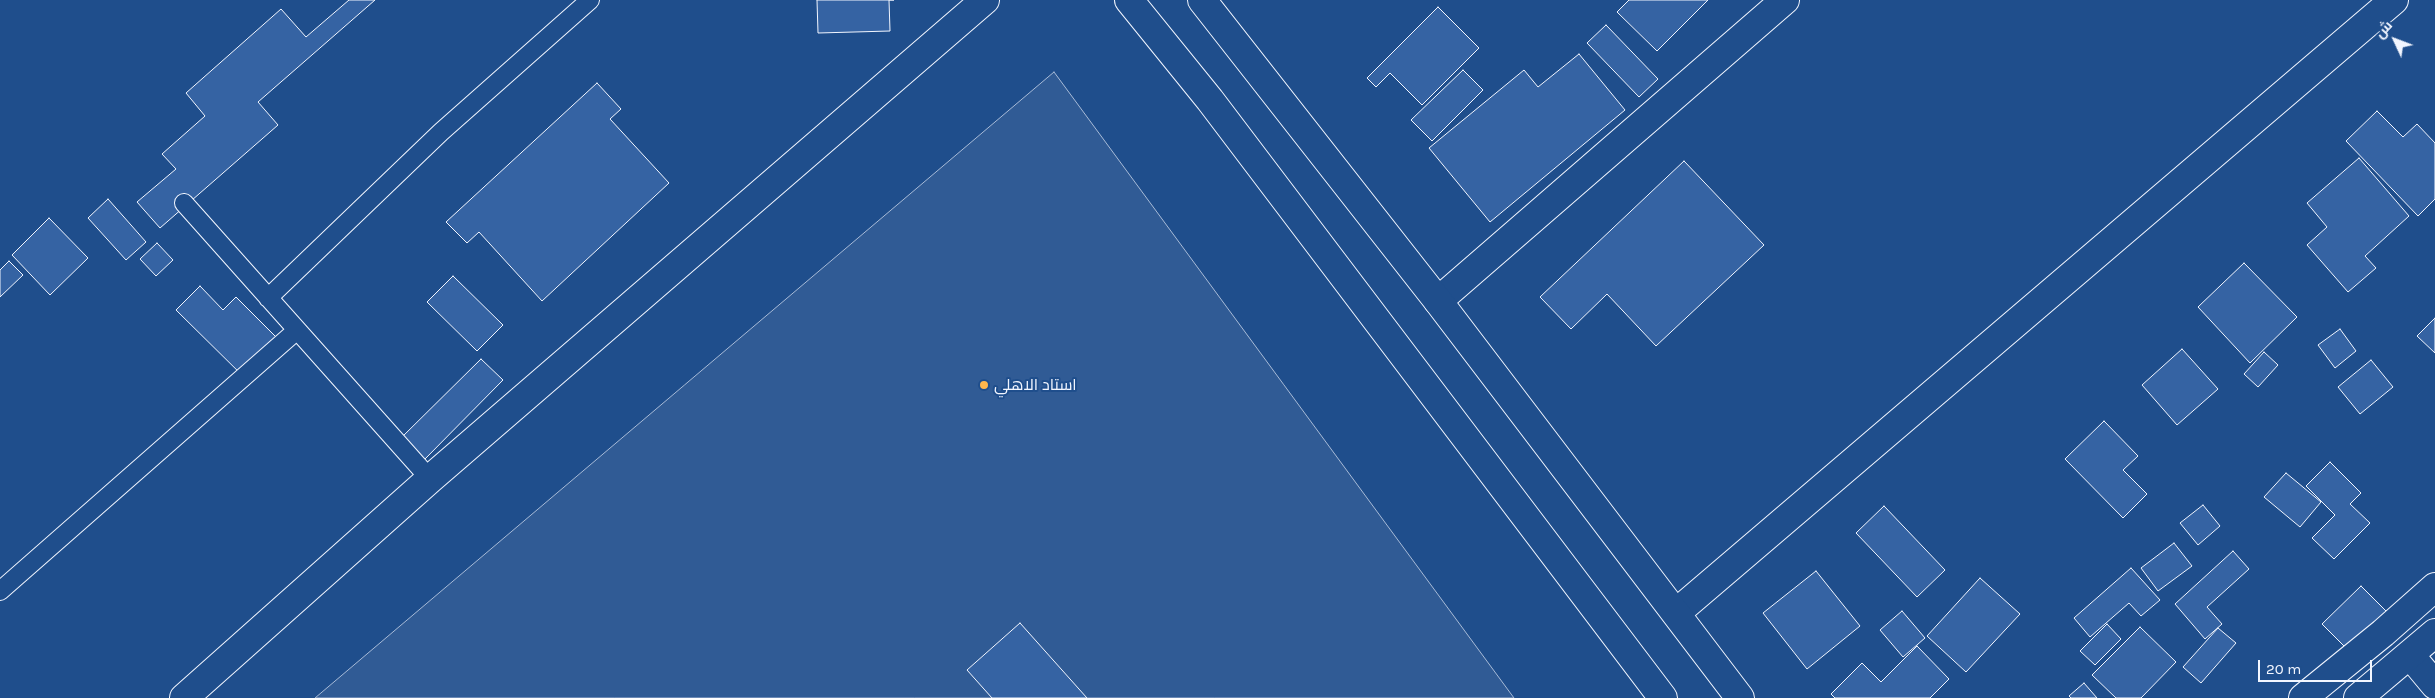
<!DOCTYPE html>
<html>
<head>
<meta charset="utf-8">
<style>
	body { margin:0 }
	#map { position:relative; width:2435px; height:698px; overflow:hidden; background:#1f4e8c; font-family:Karla,Cairo,sans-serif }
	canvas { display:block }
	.north { position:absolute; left:2370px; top:15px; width:50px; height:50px; -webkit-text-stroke:4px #1f4e8c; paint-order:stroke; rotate:313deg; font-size:14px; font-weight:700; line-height:20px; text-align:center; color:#f2f6ff }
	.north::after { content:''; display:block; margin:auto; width:18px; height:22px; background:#f2f6ff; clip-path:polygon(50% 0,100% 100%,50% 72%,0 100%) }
	.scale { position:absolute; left:2258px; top:660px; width:114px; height:22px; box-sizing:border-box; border:2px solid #f2f6ff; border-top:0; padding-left:6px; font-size:15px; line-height:18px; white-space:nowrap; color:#f2f6ff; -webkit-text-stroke:4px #1f4e8c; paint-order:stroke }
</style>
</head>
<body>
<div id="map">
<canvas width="2435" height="698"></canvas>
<div class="north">ش</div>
<div class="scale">20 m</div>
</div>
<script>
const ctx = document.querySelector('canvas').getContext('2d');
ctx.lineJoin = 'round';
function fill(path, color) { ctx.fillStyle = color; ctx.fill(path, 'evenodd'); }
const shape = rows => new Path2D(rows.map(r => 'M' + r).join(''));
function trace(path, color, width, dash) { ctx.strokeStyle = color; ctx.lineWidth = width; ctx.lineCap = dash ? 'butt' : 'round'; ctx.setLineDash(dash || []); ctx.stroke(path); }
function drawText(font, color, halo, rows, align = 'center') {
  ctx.font = font + ' Karla,Cairo,sans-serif'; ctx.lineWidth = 4; ctx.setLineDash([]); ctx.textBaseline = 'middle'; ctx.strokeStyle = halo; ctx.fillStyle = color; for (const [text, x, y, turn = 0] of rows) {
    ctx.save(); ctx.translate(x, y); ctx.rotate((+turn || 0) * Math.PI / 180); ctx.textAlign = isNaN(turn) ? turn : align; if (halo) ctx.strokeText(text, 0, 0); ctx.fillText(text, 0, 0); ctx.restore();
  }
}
const built = shape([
	[1054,72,1514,698,315,698,1054,72]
]);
fill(built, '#305b95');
trace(built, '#a8bbd7', 1);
const building = shape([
	[349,0,375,0,258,102,278,125,160,228,137,202,176,169,162,154,205,116,186,93,281,9,306,37,349,0],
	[817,0,894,0,889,0,890,31,818,33,817,0],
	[1629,0,1708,0,1657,51,1617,12,1629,0],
	[1438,7,1479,48,1422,105,1390,73,1376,87,1367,78,1438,7],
	[1606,25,1658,79,1639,97,1587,43,1606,25],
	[1579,54,1625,110,1490,222,1429,148,1524,70,1538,87,1579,54],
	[1463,70,1483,90,1432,141,1411,120,1463,70],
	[597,83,621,109,610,119,669,183,542,301,479,232,467,243,446,222,597,83],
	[2377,111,2403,137,2417,124,2435,143,2435,199,2418,216,2346,141,2377,111],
	[2359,158,2409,216,2365,256,2376,268,2348,292,2307,245,2327,227,2307,203,2359,158],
	[1684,161,1764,245,1656,346,1607,294,1571,329,1540,297,1684,161],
	[108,199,146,242,126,260,88,218,108,199],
	[49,218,88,258,50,295,12,255,49,218],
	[157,243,173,260,156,276,140,259,157,243],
	[9,261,23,275,0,297,0,270,9,261],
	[2244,263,2297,317,2250,363,2198,307,2244,263],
	[453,276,503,325,477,351,427,302,453,276],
	[200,286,223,310,236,297,286,347,250,383,176,310,200,286],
	[2435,318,2435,353,2417,336,2435,318],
	[2340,329,2356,351,2335,368,2318,345,2340,329],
	[2182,349,2218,389,2177,425,2142,385,2182,349],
	[2264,352,2278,365,2258,387,2244,374,2264,352],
	[481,359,503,380,423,461,400,439,481,359],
	[2371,360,2393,387,2360,414,2338,387,2371,360],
	[2104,421,2138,456,2123,470,2147,494,2123,518,2065,459,2104,421],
	[2330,462,2361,493,2350,504,2370,523,2334,559,2312,538,2335,515,2306,486,2330,462],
	[2286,473,2321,502,2300,527,2264,497,2286,473],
	[2203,505,2220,526,2198,545,2180,523,2203,505],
	[1884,506,1945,570,1917,597,1856,533,1884,506],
	[2174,543,2192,566,2158,591,2141,568,2174,543],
	[2233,551,2249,569,2207,607,2222,624,2205,639,2175,604,2233,551],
	[2131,568,2160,600,2141,616,2129,603,2090,637,2074,618,2131,568],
	[1816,571,1860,626,1807,669,1763,613,1816,571],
	[1980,578,2020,614,1966,672,1927,636,1980,578],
	[2361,586,2386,611,2347,649,2322,624,2361,586],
	[1902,611,1925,638,1903,657,1880,630,1902,611],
	[1020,623,1087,698,992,698,967,670,1020,623],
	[2107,624,2121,639,2095,665,2080,651,2107,624],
	[2140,627,2176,662,2141,698,2116,698,2092,675,2140,627],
	[2218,628,2236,643,2201,683,2183,667,2218,628],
	[1917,646,1949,679,1930,698,1835,698,1831,694,1862,663,1881,682,1917,646],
	[2084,683,2097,698,2071,698,2069,696,2084,683]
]);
fill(building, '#3563a3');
trace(building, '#f2f6ff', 1);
const service = shape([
	[184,203,430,479],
	[268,298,441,132,590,0],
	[0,591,296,331]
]);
const minor = shape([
	[1438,301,1785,0],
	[1676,613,2394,0],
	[2410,655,2435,685],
	[184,698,430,479,985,0]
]);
const tertiary = shape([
	[1129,0,1210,100,1663,698],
	[1202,0,1438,301,1740,698],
	[2303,698,2383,633,2435,587],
	[2358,698,2435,633]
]);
trace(service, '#f2f6ff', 20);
trace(minor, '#f2f6ff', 30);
trace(tertiary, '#f2f6ff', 30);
trace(service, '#1f4e8c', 18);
trace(minor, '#1f4e8c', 28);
trace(tertiary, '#1f4e8c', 28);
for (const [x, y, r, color] of [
	[984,385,5,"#ffb74d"]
]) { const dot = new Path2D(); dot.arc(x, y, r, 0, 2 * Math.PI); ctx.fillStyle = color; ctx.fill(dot); trace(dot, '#1f4e8c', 2); }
drawText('16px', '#f2f6ff', '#1f4e8c', [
	["استاد الاهلي",994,385]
], 'left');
</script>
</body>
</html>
